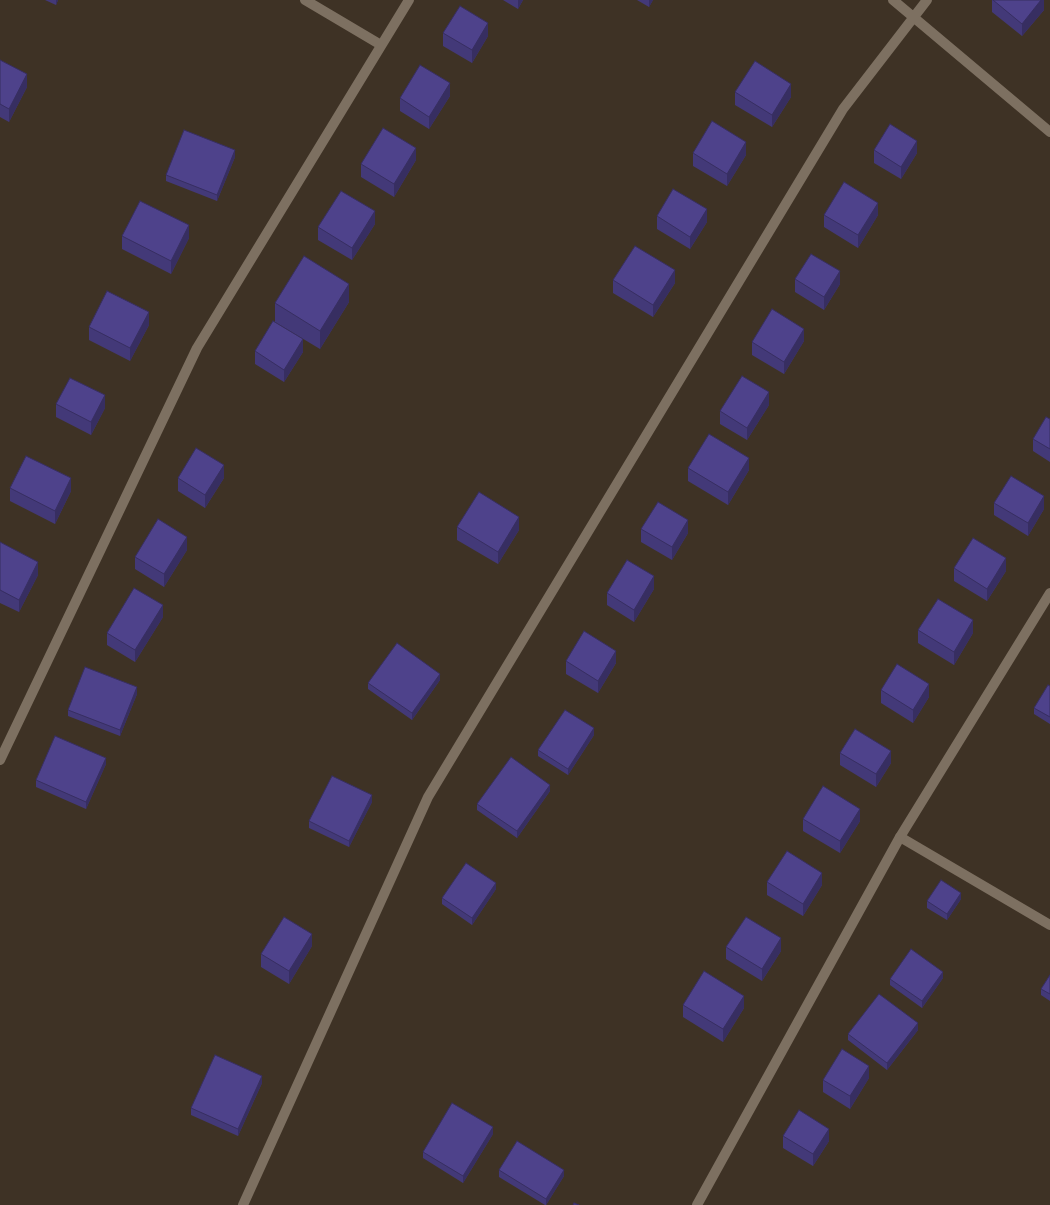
<!DOCTYPE html>
<html>
<head>
<meta charset="utf-8">
<style>
	body { margin:0 }
	canvas { display:block; background:#3e3225 }
</style>
</head>
<body>
<canvas width="1050" height="1205"></canvas>
<script>
const ctx = document.querySelector('canvas').getContext('2d');
ctx.lineJoin = 'round';
const shape = rows => new Path2D(rows.map(r => 'M' + r).join(''));
function trace(path, color, width, dash) { ctx.strokeStyle = color; ctx.lineWidth = width; ctx.lineCap = dash ? 'butt' : 'round'; ctx.setLineDash(dash || []); ctx.stroke(path); }
function fill(path, color) { ctx.fillStyle = color; ctx.fill(path, 'evenodd'); }
trace(shape([
	[900,837,1050,925]
]), '#7d7061', 10);
trace(shape([
	[305,0,381,45],
	[893,0,1050,132],
	[0,760,197,348,409,0],
	[243,1205,428,797,843,109,927,0],
	[697,1205,900,837,1050,593]
]), '#7d7061', 10);
fill(shape([
	[45,0,58,0,56,5],
	[503,0,523,0,518,9],
	[637,0,653,0,649,7],
	[992,0,1044,0,1044,10,1022,36,992,12],
	[443,33,488,36,472,63,443,46],
	[0,60,27,87,9,122,0,117],
	[735,92,791,97,772,127,735,105],
	[450,96,429,129,400,111,400,98],
	[874,150,917,153,901,179,874,163],
	[693,153,746,155,727,186,693,166],
	[235,157,217,201,166,181,166,175],
	[416,160,394,197,361,177,361,164],
	[824,215,878,215,858,248,824,227],
	[657,216,707,222,690,249,657,229],
	[375,224,352,260,318,240,318,227],
	[122,236,189,238,171,274,122,249],
	[795,279,840,284,824,310,795,292],
	[613,280,675,283,653,317,613,293],
	[349,302,320,349,275,322,275,303],
	[149,325,130,361,89,340,89,327],
	[804,341,784,374,752,355,752,342],
	[255,351,303,352,284,382,255,364],
	[56,404,105,408,91,435,56,417],
	[769,405,747,440,720,424,720,411],
	[1050,419,1050,462,1033,451,1033,439],
	[688,468,749,470,728,505,688,481],
	[178,478,224,478,205,508,178,491],
	[10,488,71,491,55,524,10,501],
	[994,503,1044,509,1028,536,994,515],
	[457,527,519,530,498,564,457,540],
	[641,529,688,533,672,560,641,542],
	[0,542,38,575,19,612,0,603],
	[187,550,164,587,135,569,135,557],
	[954,568,1006,571,987,601,954,581],
	[654,589,634,622,607,605,607,593],
	[163,617,135,662,107,645,107,633],
	[918,630,973,633,954,665,918,643],
	[566,661,616,663,598,693,566,674],
	[440,680,412,720,368,689,368,683],
	[1050,686,1050,724,1034,714,1034,708],
	[881,690,929,697,913,723,881,703],
	[137,694,120,736,68,716,68,710],
	[594,735,568,775,538,756,538,750],
	[840,753,891,763,876,787,840,765],
	[106,764,86,809,36,787,36,780],
	[550,791,517,838,477,810,477,804],
	[372,802,349,847,309,828,309,821],
	[803,819,860,821,840,853,803,831],
	[767,882,822,885,803,916,767,895],
	[496,889,472,925,442,904,442,898],
	[961,899,947,920,927,908,927,901],
	[312,946,289,984,261,967,261,954],
	[726,947,781,951,762,981,726,959],
	[1050,975,1050,1001,1041,995,1041,989],
	[943,978,922,1008,890,985,890,979],
	[683,1005,744,1008,723,1042,683,1017],
	[918,1030,887,1070,848,1040,848,1034],
	[869,1078,850,1109,823,1092,823,1080],
	[262,1083,238,1136,191,1115,191,1108],
	[493,1134,463,1183,423,1158,423,1152],
	[783,1136,829,1141,813,1166,783,1148],
	[499,1170,564,1176,546,1205,545,1205,499,1177]
]), '#433978');
fill(shape([
	[56,0,58,0,56,5],
	[518,0,523,0,518,9],
	[649,0,653,0,649,7],
	[1041,0,1044,0,1044,10,1022,36,1022,24],
	[488,23,488,36,472,63,472,50],
	[27,74,27,87,9,122,9,109],
	[450,83,450,96,429,129,429,117],
	[791,84,791,97,772,127,772,115],
	[917,141,917,153,901,179,901,167],
	[746,142,746,155,727,186,727,174],
	[416,148,416,160,394,197,394,184],
	[235,150,235,157,217,201,217,195],
	[878,203,878,215,858,248,858,235],
	[707,209,707,222,690,249,690,237],
	[375,211,375,224,352,260,352,248],
	[189,225,189,238,171,274,171,261],
	[675,270,675,283,653,317,653,305],
	[840,271,840,284,824,310,824,297],
	[349,284,349,302,320,349,320,331],
	[149,312,149,325,130,361,130,348],
	[804,329,804,341,784,374,784,362],
	[303,339,303,352,284,382,284,370],
	[769,392,769,405,747,440,747,428],
	[105,395,105,408,91,435,91,422],
	[749,458,749,470,728,505,728,492],
	[224,465,224,478,205,508,205,495],
	[71,478,71,491,55,524,55,511],
	[1044,496,1044,509,1028,536,1028,523],
	[519,517,519,530,498,564,498,552],
	[688,520,688,533,672,560,672,547],
	[187,537,187,550,164,587,164,574],
	[1006,558,1006,571,987,601,987,589],
	[38,562,38,575,19,612,19,600],
	[654,576,654,589,634,622,634,610],
	[163,605,163,617,135,662,135,650],
	[973,620,973,633,954,665,954,652],
	[616,651,616,663,598,693,598,681],
	[440,674,440,680,412,720,412,713],
	[929,684,929,697,913,723,913,710],
	[137,687,137,694,120,736,120,730],
	[594,728,594,735,568,775,568,769],
	[891,751,891,763,876,787,876,774],
	[106,758,106,764,86,809,86,802],
	[550,785,550,791,517,838,517,831],
	[372,795,372,802,349,847,349,841],
	[860,809,860,821,840,853,840,841],
	[822,873,822,885,803,916,803,904],
	[496,883,496,889,472,925,472,918],
	[961,893,961,899,947,920,947,914],
	[312,934,312,946,289,984,289,971],
	[781,938,781,951,762,981,762,969],
	[943,972,943,978,922,1008,922,1001],
	[744,996,744,1008,723,1042,723,1029],
	[918,1023,918,1030,887,1070,887,1063],
	[869,1066,869,1078,850,1109,850,1096],
	[262,1076,262,1083,238,1136,238,1129],
	[493,1127,493,1134,463,1183,463,1176],
	[829,1129,829,1141,813,1166,813,1154],
	[564,1170,564,1176,546,1205,546,1199]
]), '#372e61');
const building = shape([
	[993,0,1041,0,1022,24,993,0],
	[460,6,488,23,472,50,443,33,460,6],
	[0,60,27,74,9,109,0,104,0,60],
	[755,61,791,84,772,115,735,92,755,61],
	[420,65,450,83,429,117,400,98,420,65],
	[712,121,746,142,727,174,693,153,712,121],
	[890,124,917,141,901,167,874,150,890,124],
	[383,128,416,148,394,184,361,164,383,128],
	[184,130,235,150,217,195,166,175,184,130],
	[844,182,878,203,858,235,824,215,844,182],
	[673,189,707,209,690,237,657,216,673,189],
	[341,191,375,211,352,248,318,227,341,191],
	[140,201,189,225,171,261,122,236,140,201],
	[635,246,675,270,653,305,613,280,635,246],
	[811,254,840,271,824,297,795,279,811,254],
	[304,256,349,284,320,331,275,303,304,256],
	[107,291,149,312,130,348,89,327,107,291],
	[772,309,804,329,784,362,752,342,772,309],
	[273,321,303,339,284,370,255,351,273,321],
	[742,376,769,392,747,428,720,411,742,376],
	[70,378,105,395,91,422,56,404,70,378],
	[1046,417,1050,419,1050,449,1033,439,1046,417],
	[709,434,749,458,728,492,688,468,709,434],
	[196,448,224,465,205,495,178,478,196,448],
	[26,456,71,478,55,511,10,488,26,456],
	[1011,476,1044,496,1028,523,994,503,1011,476],
	[479,492,519,517,498,552,457,527,479,492],
	[658,502,688,520,672,547,641,529,658,502],
	[158,519,187,537,164,574,135,557,158,519],
	[973,538,1006,558,987,589,954,568,973,538],
	[0,542,38,562,19,600,0,590,0,542],
	[627,560,654,576,634,610,607,593,627,560],
	[134,588,163,605,135,650,107,633,134,588],
	[938,599,973,620,954,652,918,630,938,599],
	[584,631,616,651,598,681,566,661,584,631],
	[397,643,440,674,412,713,368,683,397,643],
	[897,664,929,684,913,710,881,690,897,664],
	[85,667,137,687,120,730,68,710,85,667],
	[1048,685,1050,686,1050,717,1034,708,1048,685],
	[565,710,594,728,568,769,538,750,565,710],
	[855,729,891,751,876,774,840,753,855,729],
	[55,736,106,758,86,802,36,780,55,736],
	[511,757,550,785,517,831,477,804,511,757],
	[332,776,372,795,349,841,309,821,332,776],
	[823,786,860,809,840,841,803,819,823,786],
	[787,851,822,873,803,904,767,882,787,851],
	[466,863,496,883,472,918,442,898,466,863],
	[941,880,961,893,947,914,927,901,941,880],
	[284,917,312,934,289,971,261,954,284,917],
	[746,917,781,938,762,969,726,947,746,917],
	[911,949,943,972,922,1001,890,979,911,949],
	[704,971,744,996,723,1029,683,1005,704,971],
	[1050,975,1050,994,1041,989,1050,975],
	[879,994,918,1023,887,1063,848,1034,879,994],
	[842,1049,869,1066,850,1096,823,1080,842,1049],
	[215,1055,262,1076,238,1129,191,1108,215,1055],
	[452,1103,493,1127,463,1176,423,1152,452,1103],
	[799,1110,829,1129,813,1154,783,1136,799,1110],
	[517,1141,564,1170,546,1199,499,1170,517,1141],
	[574,1203,579,1205,573,1205,574,1203]
]);
fill(building, '#4e428b');
trace(building, '#372e61', 1);
</script>
</body>
</html>
